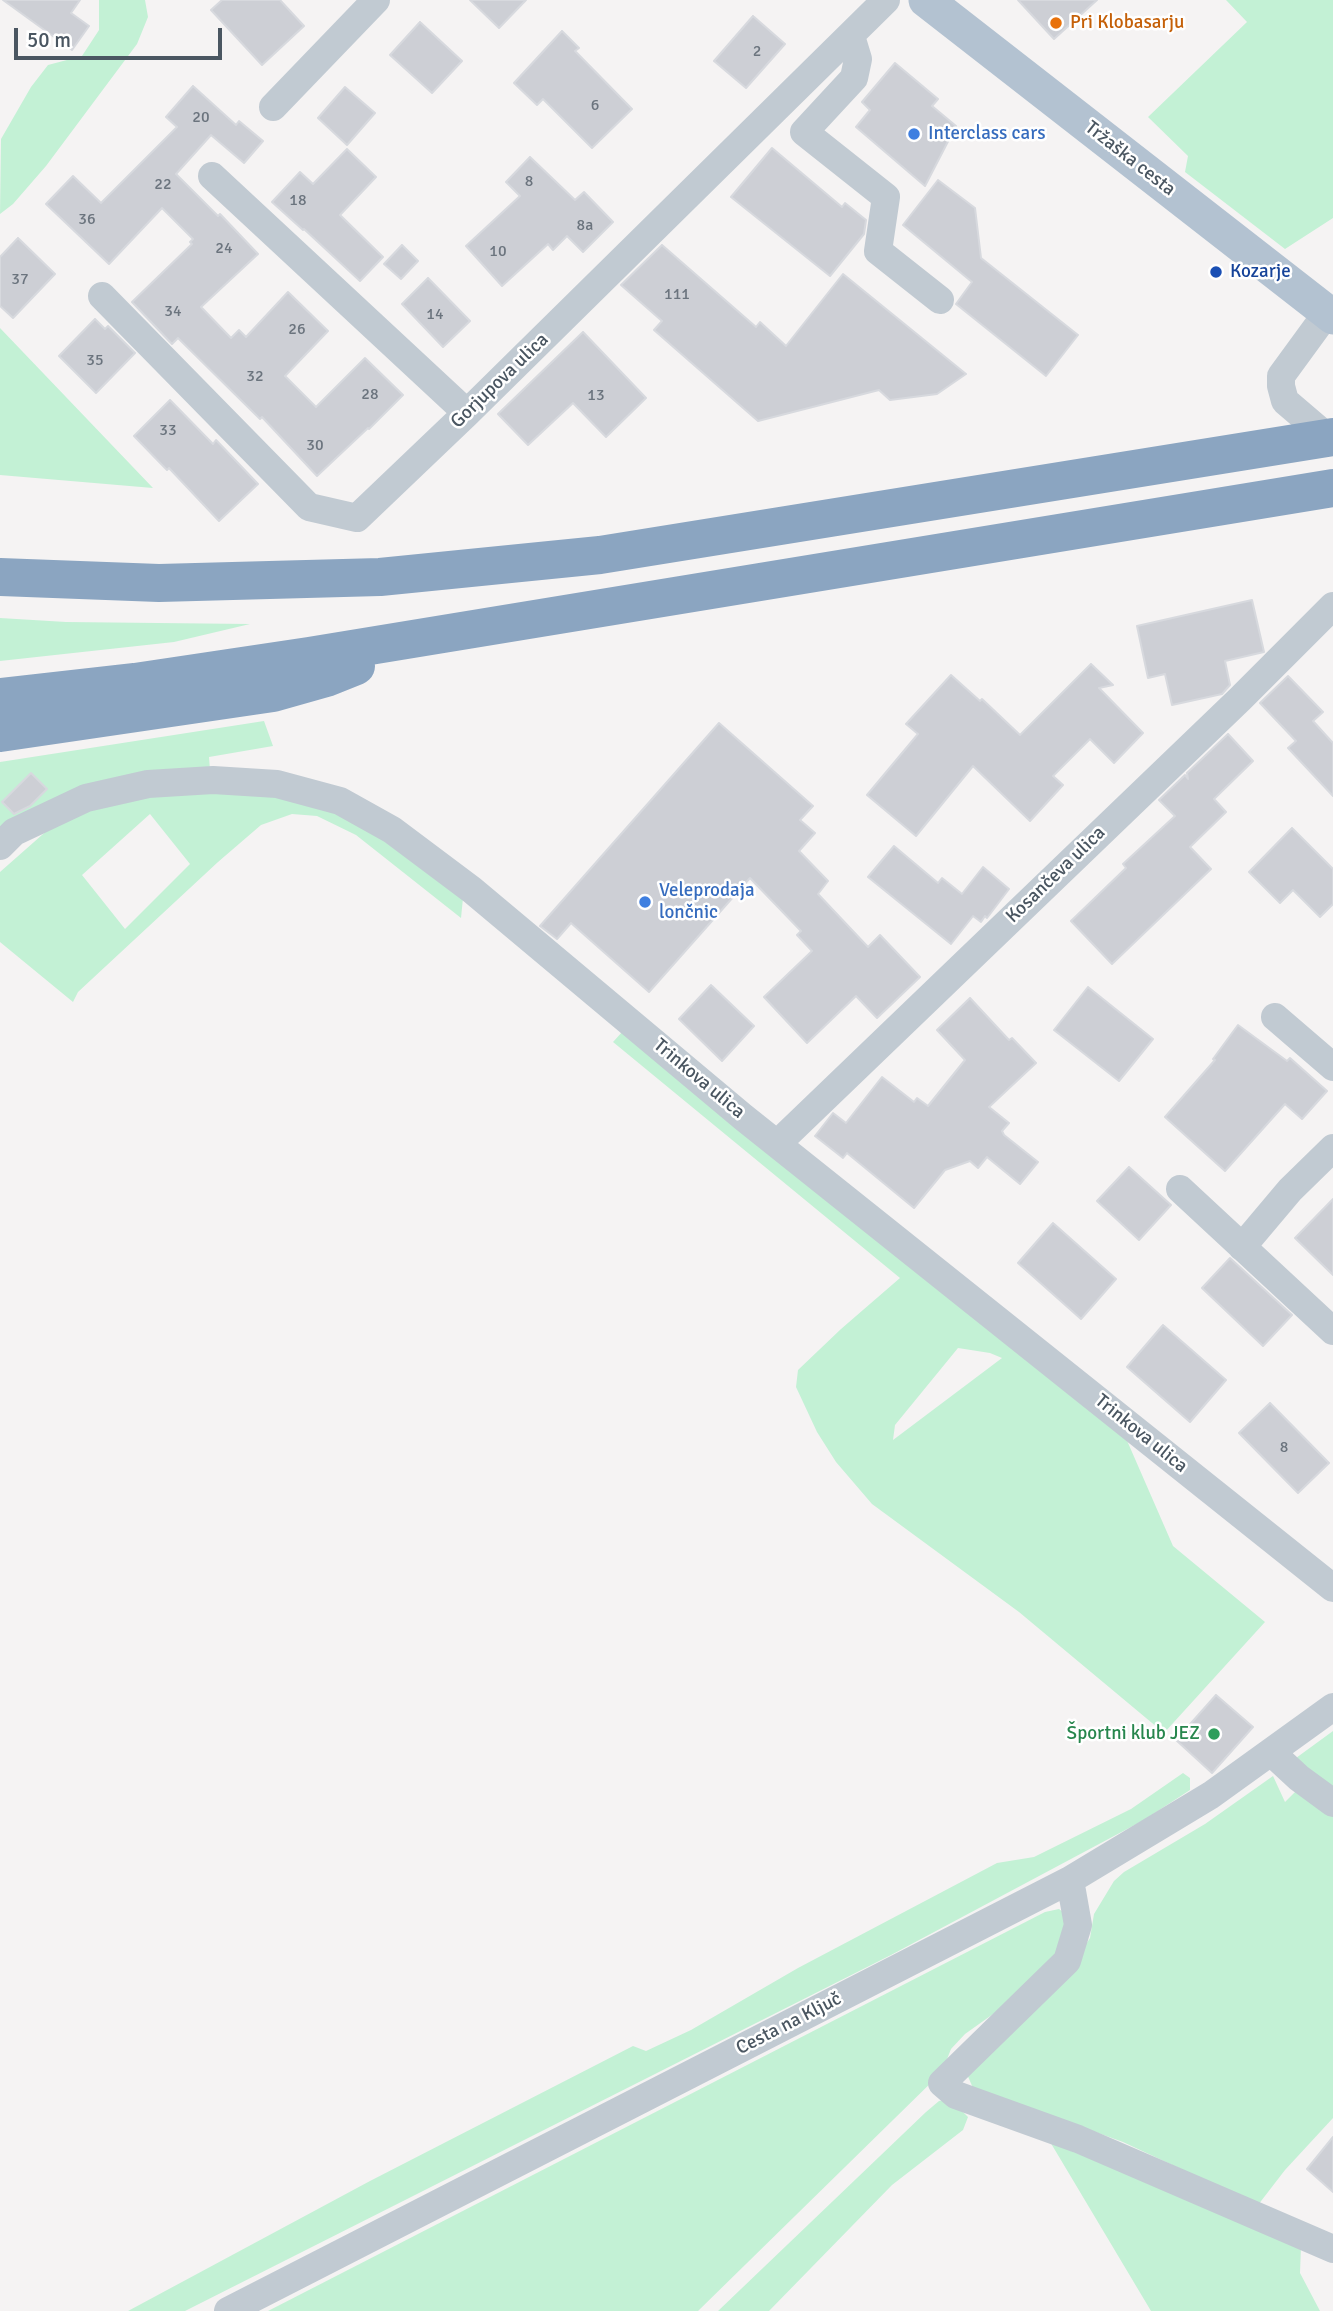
<!DOCTYPE html>
<html>
<head>
<meta charset="utf-8">
<style>
	body { margin:0 }
	#map { position:relative; width:1333px; height:2311px; overflow:hidden; background:#f5f3f3; font-family:Signika,sans-serif }
	canvas { display:block }
	.scale { position:absolute; left:14px; top:28px; width:208px; height:32px; box-sizing:border-box; border:4px solid #4a5661; border-top:0; padding-left:9px; font-size:21px; line-height:24px; white-space:nowrap; color:#4a5661; -webkit-text-stroke:5px #fff; paint-order:stroke }
</style>
</head>
<body>
<div id="map">
<canvas width="1333" height="2311"></canvas>
<div class="scale">50 m</div>
</div>
<script>
const ctx = document.querySelector('canvas').getContext('2d');
ctx.lineJoin = 'round';
function fill(path, color) { ctx.fillStyle = color; ctx.fill(path, 'evenodd'); }
const shape = rows => new Path2D(rows.map(r => 'M' + r).join(''));
function trace(path, color, width, dash) { ctx.strokeStyle = color; ctx.lineWidth = width; ctx.lineCap = dash ? 'butt' : 'round'; ctx.setLineDash(dash || []); ctx.stroke(path); }
function drawText(font, color, halo, rows, align = 'center') {
  ctx.font = font + ' Signika,sans-serif'; ctx.lineWidth = 5; ctx.setLineDash([]); ctx.textBaseline = 'middle'; ctx.strokeStyle = halo; ctx.fillStyle = color; for (const [text, x, y, turn = 0] of rows) {
    ctx.save(); ctx.translate(x, y); ctx.rotate((+turn || 0) * Math.PI / 180); ctx.textAlign = isNaN(turn) ? turn : align; if (halo) ctx.strokeText(text, 0, 0); ctx.fillText(text, 0, 0); ctx.restore();
  }
}
fill(shape([
	[99,0,145,0,148,17,137,44,46,166,13,204,0,214,1,139,31,87,48,65,82,56,99,30],
	[1226,0,1333,0,1333,218,1285,249,1185,172,1188,156,1148,117,1247,22],
	[0,328,153,488,0,475],
	[0,618,66,622,250,624,174,642,0,661],
	[264,721,273,746,209,757,210,770,169,773,0,846,0,762],
	[282,793,338,812,384,838,463,898,461,918,356,835,317,816,292,814,261,825,218,862,78,992,73,1002,0,942,0,872,51,827,98,805,153,794],
	[150,814,190,864,125,929,82,875],
	[623,1031,1125,1436,1173,1546,1265,1622,1164,1733,1019,1612,872,1504,836,1462,817,1432,796,1387,798,1370,841,1329,900,1278,613,1042],
	[958,1348,990,1353,1002,1358,893,1440,895,1425],
	[1333,1731,1333,1795,1296,1758],
	[1183,1773,1190,1778,1190,1790,1144,1820,891,1955,185,2311,128,2311,370,2181,633,2046,646,2051,691,2030,798,1968,997,1863,1034,1857,1131,1809],
	[1273,1776,1285,1802,1298,1789,1333,1814,1333,2118,1285,2170,1258,2205,1123,2142,973,2088,966,2072,1067,1973,1090,1938,1094,1914,1114,1881,1124,1872,1205,1824],
	[1059,1909,1068,1916,1061,1948,1010,2002,965,2034,951,2049,942,2072,698,2311,268,2311,1045,1912],
	[950,2099,968,2117,963,2130,892,2185,769,2311,718,2311,926,2112,939,2101],
	[1046,2135,1301,2246,1300,2273,1320,2311,1151,2311]
]), '#c3f1d5');
const building = shape([
	[3,0,80,0,71,13,89,26,72,50,3,0],
	[222,0,280,0,304,26,262,65,211,10,222,0],
	[470,0,526,0,499,28,470,0],
	[1018,0,1097,0,1054,39,1018,0],
	[753,16,785,44,746,88,714,61,753,16],
	[420,22,462,61,432,93,390,55,420,22],
	[562,31,579,48,575,51,632,109,592,148,543,99,537,105,514,83,562,31],
	[895,63,938,99,932,106,956,126,925,186,856,127,870,110,862,102,895,63],
	[193,86,236,125,239,121,263,141,244,163,211,135,176,174,218,216,220,214,258,254,201,307,231,338,239,330,246,337,288,292,328,331,285,376,316,407,365,358,403,395,369,429,368,428,317,476,262,417,260,419,178,338,172,344,132,302,192,244,190,242,193,239,162,208,109,264,46,204,73,176,101,203,177,127,166,117,193,86],
	[345,87,375,113,347,145,318,118,345,87],
	[772,148,842,207,845,203,866,220,864,234,830,276,731,197,772,148],
	[347,149,376,177,340,215,383,257,360,281,304,229,303,230,272,202,300,172,313,184,347,149],
	[530,157,575,200,584,192,613,222,583,252,567,236,553,250,548,244,502,286,466,246,520,196,506,182,530,157],
	[938,180,975,208,981,258,1078,335,1046,376,956,304,972,282,903,225,938,180],
	[18,238,55,274,13,318,0,306,0,257,18,238],
	[402,245,418,261,401,279,384,264,402,245],
	[662,245,756,327,760,322,786,346,843,274,966,374,937,394,890,400,879,390,758,421,654,330,662,321,621,285,662,245],
	[428,278,470,321,443,347,402,304,428,278],
	[95,319,105,329,108,326,135,353,96,393,59,356,95,319],
	[583,332,646,398,606,437,573,403,528,445,498,414,583,332],
	[170,400,213,444,216,440,258,484,219,521,169,468,167,470,134,436,170,400],
	[1252,600,1264,652,1225,661,1230,685,1222,694,1172,705,1165,674,1148,678,1137,626,1252,600],
	[1091,664,1113,685,1099,688,1143,733,1114,763,1090,739,1053,776,1063,785,1030,821,973,766,916,836,867,795,918,734,906,724,951,675,980,701,982,699,1020,735,1091,664],
	[1288,676,1323,712,1313,721,1333,743,1333,796,1288,748,1296,741,1260,703,1288,676],
	[719,723,813,806,800,820,815,833,799,851,828,881,818,894,868,947,880,935,920,977,877,1018,856,996,807,1043,764,997,812,951,797,935,801,931,750,878,649,992,571,923,557,939,540,926,719,723],
	[1228,734,1253,761,1214,799,1226,812,1190,847,1211,869,1112,964,1071,921,1126,868,1123,864,1175,816,1159,800,1185,775,1188,779,1187,773,1228,734],
	[31,773,47,789,30,806,14,814,2,802,31,773],
	[1292,828,1333,869,1333,904,1320,917,1293,890,1280,903,1249,872,1292,828],
	[894,846,938,883,942,878,962,894,983,867,1009,889,987,918,985,916,981,922,973,916,951,944,868,877,894,846],
	[711,985,754,1026,722,1061,679,1019,711,985],
	[1088,987,1153,1039,1119,1081,1054,1030,1088,987],
	[970,998,1009,1040,1012,1038,1036,1063,989,1107,1009,1123,1002,1131,1004,1135,1038,1162,1020,1184,987,1157,978,1168,970,1161,945,1170,914,1208,847,1153,843,1158,815,1136,833,1113,846,1123,882,1077,914,1102,917,1098,928,1106,965,1060,937,1030,970,998],
	[1238,1025,1287,1061,1290,1058,1327,1091,1302,1119,1285,1104,1225,1171,1165,1117,1215,1060,1213,1059,1238,1025],
	[1129,1167,1171,1205,1139,1240,1097,1201,1129,1167],
	[1333,1199,1333,1275,1295,1238,1333,1199],
	[1053,1223,1116,1279,1081,1319,1018,1263,1053,1223],
	[1230,1258,1292,1315,1263,1346,1202,1288,1230,1258],
	[1163,1325,1226,1380,1190,1422,1127,1367,1163,1325],
	[1270,1403,1329,1463,1298,1493,1239,1433,1270,1403],
	[1216,1695,1253,1727,1212,1773,1176,1740,1216,1695],
	[1333,2137,1333,2192,1307,2169,1333,2137]
]);
fill(building, '#cdcfd5');
trace(building, '#d7d9de', 2);
trace(shape([
	[851,36,858,59,854,78,804,132,886,197,878,251,940,300],
	[273,107,376,0],
	[212,176,467,413],
	[102,296,309,507,357,518,467,413,886,0],
	[1327,313,1281,376,1281,386,1285,401,1333,442],
	[0,846,14,832,86,798,148,784,213,780,277,784,340,801,392,830,472,890,743,1117,1333,1588],
	[1275,1017,1333,1067],
	[778,1143,1240,699,1333,606],
	[1180,1189,1333,1331],
	[1242,1247,1290,1190,1333,1148],
	[1272,1753,1299,1778,1333,1803],
	[1070,1880,1078,1925,1067,1961,942,2083,956,2095,1078,2139,1333,2249],
	[228,2311,1070,1880,1211,1795,1333,1707]
]), '#c1cad2', 28);
trace(shape([
	[926,0,1333,317]
]), '#b3c2d1', 35);
trace(shape([
	[0,577,159,583,380,577,600,555,1333,437],
	[0,697,135,682,309,656,1333,488],
	[0,733,273,693,326,678,356,666]
]), '#8ba5c1', 38);
for (const [x, y, r, color] of [
	[1056,23,7,"#e8710a"],
	[914,134,7,"#3f7fe0"],
	[1216,272,7,"#1a4fb4"],
	[645,902,7,"#3f7fe0"],
	[1214,1734,7,"#2e9e5b"]
]) { const dot = new Path2D(); dot.arc(x, y, r, 0, 2 * Math.PI); ctx.fillStyle = color; ctx.fill(dot); trace(dot, '#fff', 2.5); }
drawText('16px', '#6b747e', null, [
	["2",757,52],
	["6",595,106],
	["20",201,118],
	["8",529,182],
	["22",163,185],
	["18",298,201],
	["36",87,220],
	["8a",585,226],
	["24",224,249],
	["10",498,252],
	["37",20,280],
	["111",677,295],
	["34",173,312],
	["14",435,315],
	["26",297,330],
	["35",95,361],
	["32",255,377],
	["28",370,395],
	["13",596,396],
	["33",168,431],
	["30",315,446],
	["8",1284,1448]
]);
drawText('19px', '#c56008', '#fff', [
	["Pri Klobasarju",1070,23]
], 'left');
drawText('19px', '#366cbe', '#fff', [
	["Interclass cars",928,134],
	["Veleprodaja",659,891],
	["lončnic",659,913]
], 'left');
drawText('19px', '#4a5661', '#fff', [
	["Tržaška cesta",1130,159,38],
	["Gorjupova ulica",500,381,-44],
	["Kosančeva ulica",1056,875,-44],
	["Trinkova ulica",699,1079,40],
	["Trinkova ulica",1141,1434,39],
	["Cesta na Ključ",789,2024,-27]
]);
drawText('19px', '#164399', '#fff', [
	["Kozarje",1230,272]
], 'left');
drawText('19px', '#27864d', '#fff', [
	["Športni klub JEZ",1200,1734]
], 'right');
</script>
</body>
</html>
